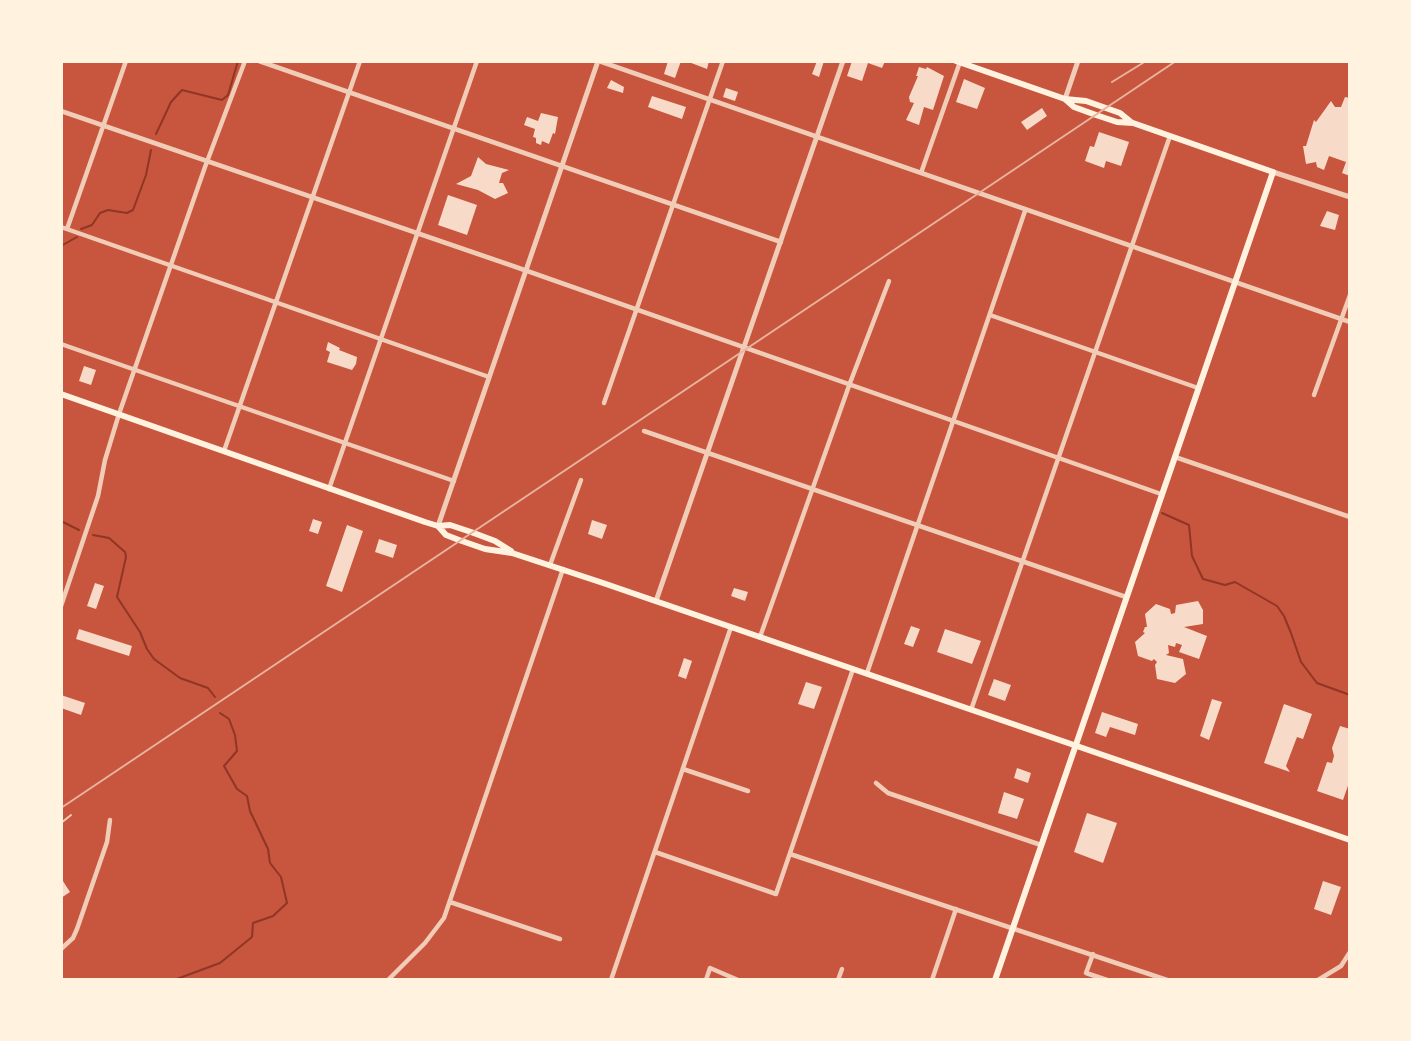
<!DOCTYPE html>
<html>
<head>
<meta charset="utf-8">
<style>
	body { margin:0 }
	#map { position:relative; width:1411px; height:1041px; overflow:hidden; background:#c8553d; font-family:Lora,serif }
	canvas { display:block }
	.frame { position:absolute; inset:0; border:63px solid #fff3e0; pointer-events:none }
</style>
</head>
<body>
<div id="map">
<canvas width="1411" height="1041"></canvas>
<div class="frame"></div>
</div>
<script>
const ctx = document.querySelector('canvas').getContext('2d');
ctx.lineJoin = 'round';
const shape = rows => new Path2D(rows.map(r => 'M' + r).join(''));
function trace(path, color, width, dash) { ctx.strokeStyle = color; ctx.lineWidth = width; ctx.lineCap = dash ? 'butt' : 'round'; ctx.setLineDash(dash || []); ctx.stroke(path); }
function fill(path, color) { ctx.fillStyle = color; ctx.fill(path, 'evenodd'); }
trace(shape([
	[156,134,171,102,182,90,222,100,228,95,238,61],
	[81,229,92,225,100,213,108,210,127,213,133,210,146,175,151,150],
	[61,246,77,237],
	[1162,513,1189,525,1192,556,1203,579,1225,585,1235,582,1277,606,1284,616,1291,633,1301,662,1317,683,1350,695],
	[61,521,79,530],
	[93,535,109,538,125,552,126,557,117,597,140,632,147,649,154,659,180,678,208,688,215,697],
	[174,980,220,963,252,937,253,923,273,916,287,903,281,877,270,863,268,849,250,811,247,796,237,789,224,766,237,751,235,735,229,719,220,713]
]), '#8f3625', 2);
fill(shape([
	[668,61,681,61,675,78,664,74],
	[686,61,709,61,707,69],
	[817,61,824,61,819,77,812,74],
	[852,61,885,61,882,68,868,63,862,81,847,76],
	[919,67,926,69,927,67,944,76,933,110,924,107,919,125,906,120,914,103,910,102,909,97,918,76,916,76],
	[964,79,985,88,977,109,956,102],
	[611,80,624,87,623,93,607,88],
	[726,88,738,92,735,101,723,97],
	[652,96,686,107,682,119,648,107],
	[1345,97,1350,98,1350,176,1342,173,1346,162,1329,156,1324,170,1317,167,1316,162,1306,164,1303,146,1306,146,1314,120,1316,122,1331,101,1335,107,1341,107],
	[1042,108,1047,116,1027,130,1021,122],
	[541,113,558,117,555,134,553,133,549,144,542,141,541,145,536,143,536,138,533,137,535,129,524,125,527,117,538,121],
	[1099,132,1129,142,1121,166,1106,161,1104,168,1085,161,1090,146,1094,147],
	[478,157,486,164,509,170,502,173,499,183,503,183,508,193,495,199,478,190,456,184,471,176],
	[448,195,477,205,467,235,438,225],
	[1327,211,1339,215,1335,230,1320,226],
	[328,342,340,348,339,350,357,357,356,364,352,370,327,362,330,352,326,350],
	[84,366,96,370,91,385,79,381],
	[313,519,322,522,318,534,309,531],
	[592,520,607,525,602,539,588,534],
	[347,525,363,531,342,592,326,586],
	[379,539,397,545,393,558,375,552],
	[95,583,104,586,96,609,87,606],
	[734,588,748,592,745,601,731,596],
	[1198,601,1203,610,1203,624,1184,627,1207,636,1199,659,1179,652,1182,645,1176,643,1175,647,1168,645,1169,653,1166,655,1183,659,1186,674,1175,683,1157,679,1155,665,1157,662,1154,659,1152,661,1138,656,1135,642,1145,633,1143,632,1145,627,1147,627,1145,614,1156,604,1170,609,1171,614,1175,613,1176,605],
	[911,626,920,629,913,647,904,644],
	[79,629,132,646,129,656,76,639],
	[945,629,981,641,972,664,937,652],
	[684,658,692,661,686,679,678,676],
	[994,679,1011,685,1005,701,988,695],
	[806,682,822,687,814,709,798,704],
	[61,695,85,703,81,715,61,708],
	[1212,699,1222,702,1209,740,1200,736],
	[1284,704,1312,714,1303,739,1297,737,1286,766,1290,772,1264,763],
	[1102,712,1138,724,1135,735,1110,727,1106,737,1095,733],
	[1340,726,1350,729,1350,780,1343,800,1317,791,1327,762,1332,763,1334,756,1332,748],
	[1017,768,1031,773,1028,783,1014,778],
	[1004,792,1024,799,1017,819,998,813],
	[1087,813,1117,823,1103,863,1074,852],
	[61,878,70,892,61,898],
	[1323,881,1341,887,1331,915,1314,909]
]), '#f7dbc8');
trace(shape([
	[61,823,71,815]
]), '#f1ccb7', 2);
trace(shape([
	[259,61,781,242],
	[599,61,1350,322],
	[61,111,513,266,1161,494],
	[921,173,960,62],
	[61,227,489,377],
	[67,229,126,61],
	[990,315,1198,388],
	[61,344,454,481],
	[1314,395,1350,295],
	[604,403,723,61],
	[644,431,1126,597],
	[224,451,360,61],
	[1175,457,1350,517],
	[329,489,477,61],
	[550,565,581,480],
	[61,606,98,496,105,460,119,414,205,167,245,61],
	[760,637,850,383,889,281],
	[867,673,1025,211],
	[971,710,1170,136],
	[683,769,748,791],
	[876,783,888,793,1041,845],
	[655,852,776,894,853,669],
	[790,854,1167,980],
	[450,902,560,939],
	[61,949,73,938,77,929,107,842,110,820],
	[1093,954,1086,973,1107,980],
	[388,980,425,943,444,918,563,569],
	[611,980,731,627],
	[706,980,710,968,738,980],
	[838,980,842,969],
	[932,980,956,909],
	[1318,980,1341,966,1350,952]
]), '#f1ccb7', 4.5);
trace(shape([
	[1065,99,1078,61],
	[1273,172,1350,197],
	[438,526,598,61],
	[656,601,843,61]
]), '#f1ccb7', 5);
trace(shape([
	[956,61,1065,99,1086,101,1120,113,1131,122],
	[995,980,1273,172,1133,123,1117,122,1096,115,1074,107,1065,99]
]), '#fff3e0', 6);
trace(shape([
	[61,394,425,522,438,526,450,525,471,532,495,541,511,551],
	[438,526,446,535,459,540,485,549,512,553,603,583,1350,840]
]), '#fff3e0', 6);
trace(shape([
	[1112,82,1146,61],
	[61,808,1176,61]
]), '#e9b49f', 2);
</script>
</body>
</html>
